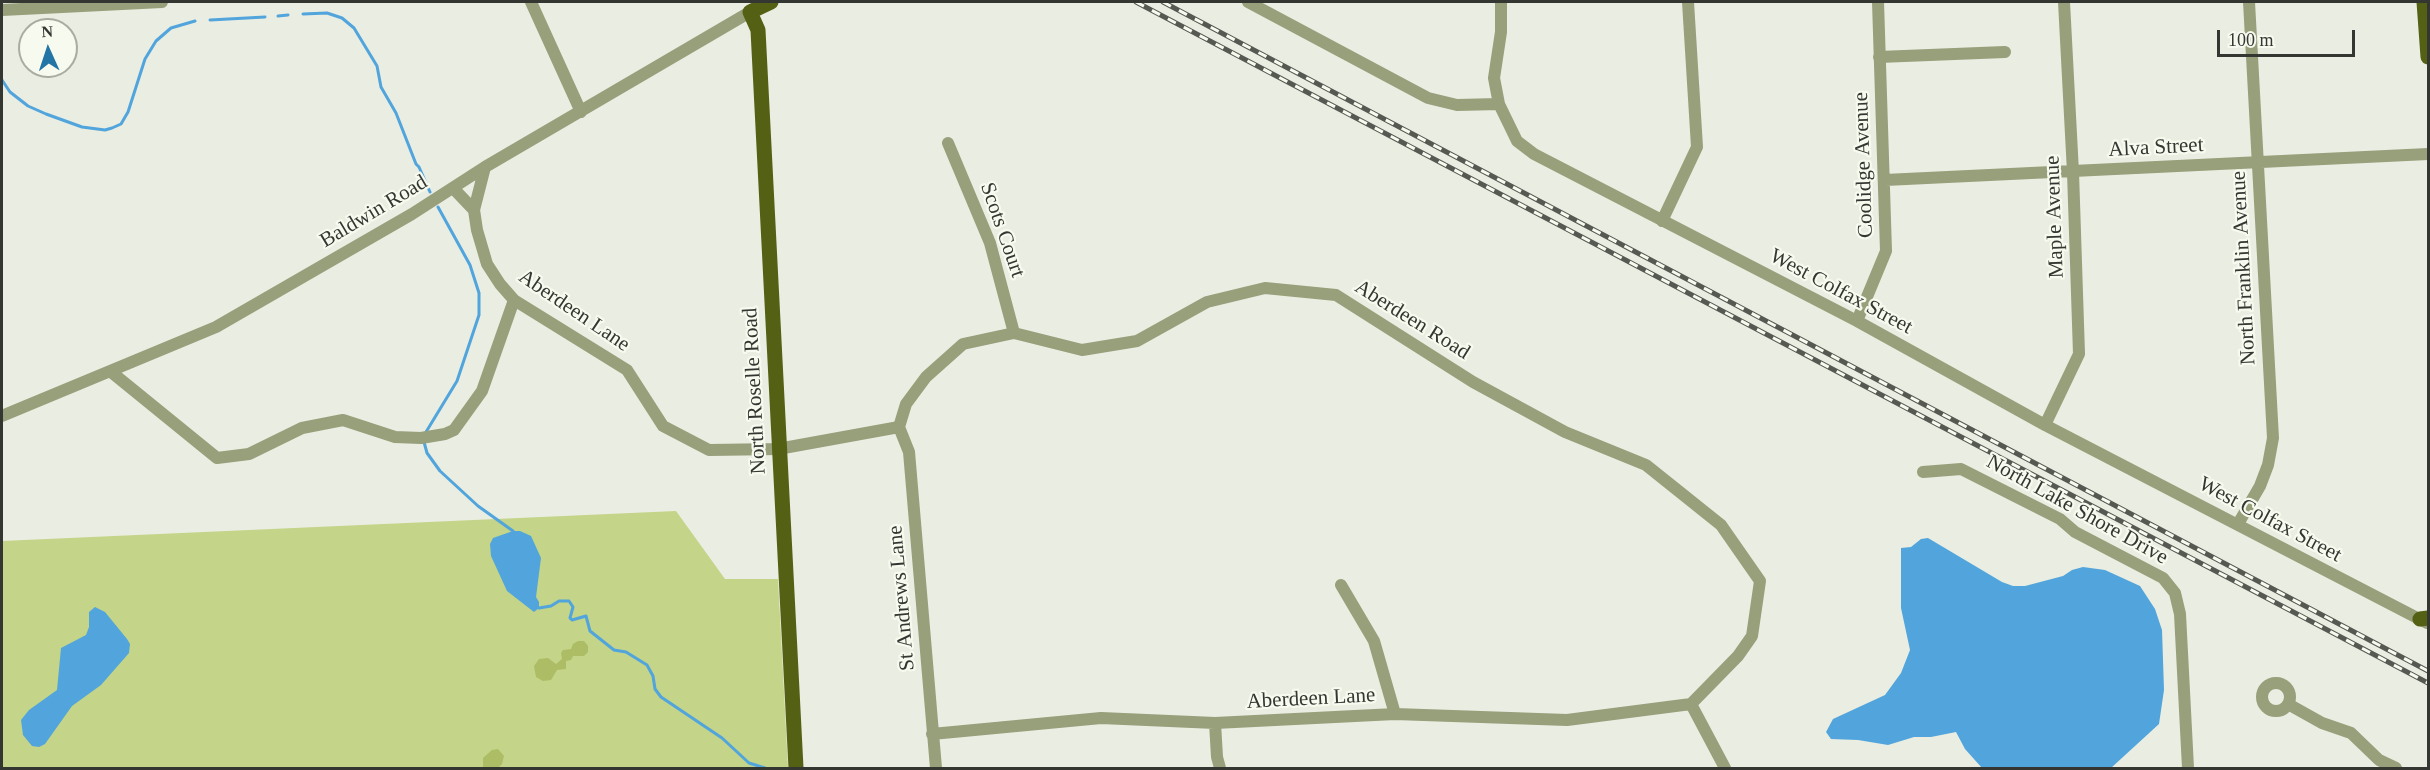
<!DOCTYPE html>
<html>
<head>
<meta charset="utf-8">
<style>
	body { margin:0 }
	#map { position:relative; width:2430px; height:770px; overflow:hidden; background:#eaede1; font-family:Georgia,serif }
	canvas { display:block }
	.frame { position:absolute; inset:0; border:3px solid #343631; pointer-events:none }
	.north { position:absolute; left:18px; top:18px; width:60px; height:60px; box-sizing:border-box; background:#f7faee; border:2px solid #a9aca2; border-radius:50%; rotate:357deg; font-size:16px; font-weight:700; line-height:24px; text-align:center; color:#343631 }
	.north::after { content:''; display:block; margin:auto; width:21px; height:27px; background:#2375a6; clip-path:polygon(50% 0,100% 100%,50% 72%,0 100%) }
	.scale { position:absolute; left:2217px; top:30px; width:138px; height:27px; box-sizing:border-box; border:3px solid #343631; border-top:0; padding-left:8px; font-size:18px; line-height:21px; white-space:nowrap; color:#343631; -webkit-text-stroke:4px #f7faee; paint-order:stroke }
</style>
</head>
<body>
<div id="map">
<canvas width="2430" height="770"></canvas>
<div class="frame"></div>
<div class="north">N</div>
<div class="scale">100 m</div>
</div>
<script>
const ctx = document.querySelector('canvas').getContext('2d');
ctx.lineJoin = 'round';
function fill(path, color) { ctx.fillStyle = color; ctx.fill(path, 'evenodd'); }
const shape = rows => new Path2D(rows.map(r => 'M' + r).join(''));
function trace(path, color, width, dash) { ctx.strokeStyle = color; ctx.lineWidth = width; ctx.lineCap = dash ? 'butt' : 'round'; ctx.setLineDash(dash || []); ctx.stroke(path); }
function drawText(font, color, halo, rows, align = 'center') {
  ctx.font = font + ' Georgia,serif'; ctx.lineWidth = 4.5; ctx.setLineDash([]); ctx.textBaseline = 'middle'; ctx.strokeStyle = halo; ctx.fillStyle = color; for (const [text, x, y, turn = 0] of rows) {
    ctx.save(); ctx.translate(x, y); ctx.rotate((+turn || 0) * Math.PI / 180); ctx.textAlign = isNaN(turn) ? turn : align; if (halo) ctx.strokeText(text, 0, 0); ctx.fillText(text, 0, 0); ctx.restore();
  }
}
fill(shape([
	[676,511,725,579,778,579,788,768,2,768,2,541]
]), '#c4d488');
fill(shape([
	[578,641,584,641,588,646,588,652,584,656,573,656,571,660,566,661,566,669,557,670,551,680,543,681,536,677,534,666,539,659,548,658,556,664,562,659,561,653,563,650,571,649,573,644],
	[498,749,504,756,502,764,498,768,483,768,483,758,492,750]
]), '#acbd65');
fill(shape([
	[513,531,520,531,531,536,541,558,536,597,539,602,539,608,534,612,507,591,491,556,490,544,493,538],
	[1928,538,2002,582,2013,586,2025,586,2063,576,2072,570,2083,567,2105,570,2140,586,2155,609,2162,630,2164,690,2159,724,2111,768,1982,768,1965,749,1956,732,1931,737,1914,737,1888,745,1858,740,1831,739,1826,732,1833,719,1885,695,1901,673,1910,650,1901,608,1901,548,1911,547,1921,539],
	[95,607,105,612,127,639,130,644,129,653,101,685,72,706,45,744,39,747,32,746,23,735,21,720,29,710,57,690,61,648,86,635,89,627,89,612]
]), '#51a5dc');
trace(shape([
	[303,14,327,13,342,18,354,28,377,66,381,87,396,113,416,164,419,167,430,192],
	[278,16,288,15],
	[210,20,265,17],
	[2,80,10,92,28,106,46,114,82,127,105,130,112,128,121,124,128,112,145,59,156,41,171,28,195,21],
	[426,432,457,381,479,315,479,293,470,265,438,207],
	[424,442,427,453,440,471,478,506,513,531],
	[539,608,551,606,559,601,569,601,573,607,570,618,572,620,586,616,590,631,614,650,626,652,647,665,653,676,655,689,661,697,722,738,749,763,765,768]
]), '#51a5dc', 3);
trace(shape([
	[531,2,581,112],
	[1248,2,1428,98,1457,105,1499,104],
	[1501,2,1501,32,1494,78,1499,104,1517,141,1534,154,1857,321,2045,425,2427,623],
	[2,10,162,2],
	[1879,57,2005,52],
	[948,143,990,243,1014,333],
	[485,167,474,210,477,230,487,264,500,284,514,300,627,370,663,426,709,450,778,449,899,427,906,404,926,377,963,344,1014,333,1082,350,1137,341,1207,302,1265,288,1336,295,1473,382,1565,432,1646,465,1721,525,1760,581,1752,636,1738,656,1691,704],
	[1885,180,2428,154],
	[453,188,474,210],
	[1662,221,1697,147,1688,2],
	[1857,321,1886,251,1878,2],
	[110,371,217,458,249,454,302,428,343,420,395,437,421,438,445,434,454,430,482,391,514,300],
	[2,416,216,327,412,214,485,167,750,12],
	[2045,425,2079,354,2073,172,2064,2],
	[899,427,909,452,936,768],
	[1923,472,1961,469,2060,519,2075,532,2163,578,2175,593,2180,614,2188,768],
	[2238,524,2260,486,2268,465,2273,438,2249,2],
	[1341,585,1374,641,1395,714],
	'2262 697a14 14 0 1 1 28 0a14 14 0 1 1-28 0Z',
	[1691,704,1725,768],
	[2288,704,2322,723,2351,733,2379,760,2396,768],
	[1215,723,1217,757,1220,768],
	[932,734,1101,718,1215,723,1395,714,1567,720,1691,704]
]), '#979f7b', 12);
trace(shape([
	[771,2,750,12,758,30,796,768],
	[2424,2,2428,57],
	[2420,619,2428,618]
]), '#546014', 15);
const rail = shape([
	[1136,2,2428,683],
	[1163,2,2428,671]
]);
trace(rail, '#565852', 5);
trace(rail, '#f7faee', 3, [9]);
drawText('21px', '#343631', '#f7faee', [
	["Alva Street",2156,148,-3],
	["Coolidge Avenue",1864,165,-92],
	["Baldwin Road",374,212,-31],
	["Maple Avenue",2055,217,-92],
	["Scots Court",1002,230,71],
	["North Franklin Avenue",2244,268,-93],
	["West Colfax Street",1841,292,28],
	["Aberdeen Lane",574,311,34],
	["Aberdeen Road",1412,320,32],
	["North Roselle Road",755,391,-93],
	["North Lake Shore Drive",2077,510,29],
	["West Colfax Street",2270,520,28],
	["St Andrews Lane",902,598,-95],
	["Aberdeen Lane",1311,699,-3]
]);
</script>
</body>
</html>
